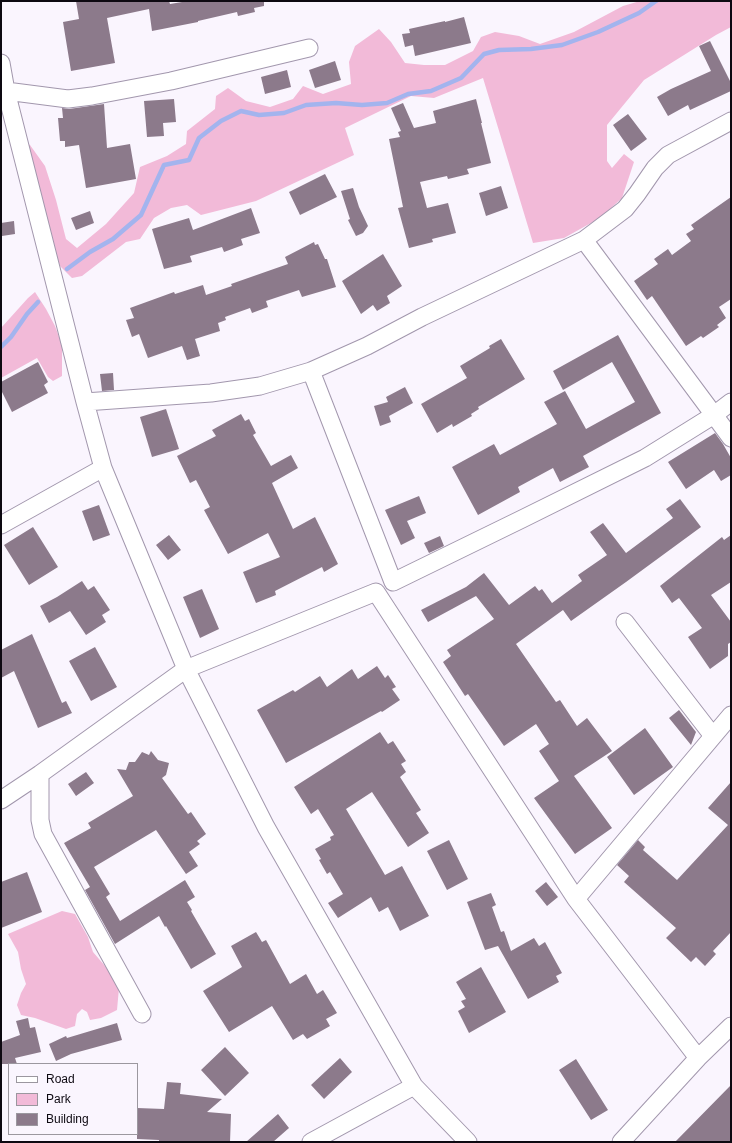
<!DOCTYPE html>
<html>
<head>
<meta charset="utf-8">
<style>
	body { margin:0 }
	#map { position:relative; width:732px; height:1143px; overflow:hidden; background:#faf5fe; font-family:Arial,sans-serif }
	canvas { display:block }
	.frame { position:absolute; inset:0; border:2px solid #0d0911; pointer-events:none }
	.legend { position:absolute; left:8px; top:1063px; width:130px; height:72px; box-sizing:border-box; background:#faf5fe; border:1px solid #9b979f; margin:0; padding:5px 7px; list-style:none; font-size:12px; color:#0d0911 }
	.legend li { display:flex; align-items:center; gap:8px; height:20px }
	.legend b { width:20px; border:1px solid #9b979f }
</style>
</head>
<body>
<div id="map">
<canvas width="732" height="1143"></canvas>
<div class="frame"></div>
<ul class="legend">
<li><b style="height:5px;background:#fff"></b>Road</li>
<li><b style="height:11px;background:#f2bad8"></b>Park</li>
<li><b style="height:11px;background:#8c7a8b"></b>Building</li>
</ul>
</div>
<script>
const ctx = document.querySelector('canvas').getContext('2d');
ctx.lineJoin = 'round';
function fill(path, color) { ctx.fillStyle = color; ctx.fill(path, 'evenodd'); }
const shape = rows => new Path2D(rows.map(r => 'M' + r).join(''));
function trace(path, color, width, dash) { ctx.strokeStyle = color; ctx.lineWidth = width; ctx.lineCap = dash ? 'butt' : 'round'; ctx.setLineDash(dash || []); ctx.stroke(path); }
fill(shape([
	[640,1,731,1,731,27,716,35,644,80,607,125,607,161,612,168,624,154,634,162,622,198,600,218,564,238,533,243,483,78,434,98,411,96,345,128,354,155,256,201,201,215,187,205,171,208,154,218,140,239,126,242,82,276,72,278,60,266,21,140,30,145,45,166,56,200,66,239,77,248,106,224,134,193,140,167,167,156,186,144,187,131,215,109,216,96,228,88,246,101,270,107,293,99,303,86,323,94,351,84,349,62,355,46,379,29,391,42,405,63,424,65,445,65,473,51,481,37,495,32,519,36,540,44,574,32,623,6],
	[35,292,46,309,55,326,62,345,62,376,53,381,48,377,37,358,1,378,1,328,28,298],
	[62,911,75,914,88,937,93,952,105,966,119,988,117,1010,101,1018,90,1020,87,1012,82,1009,77,1014,75,1026,66,1029,35,1018,21,1015,17,1005,21,993,26,984,21,969,18,952,8,934]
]), '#f2bad8');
trace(shape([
	[67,269,90,252,113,239,141,215,164,165,189,160,199,138,221,121,241,111,259,115,284,113,306,105,336,103,362,105,387,103,408,94,431,91,461,78,484,54,499,50,531,49,562,45,598,32,639,13,656,1],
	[1,347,11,337,27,314,38,302]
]), '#a3b4ee', 4.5);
fill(shape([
	[76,1,169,1,170,4,188,1,264,1,264,6,254,8,255,12,238,16,237,12,198,21,198,22,152,31,149,9,107,18,115,63,71,71,63,22,79,19],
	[464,17,471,43,415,56,413,45,405,47,402,34,410,33,409,29,445,21,445,22],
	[710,41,731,83,731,91,690,110,688,105,668,116,657,97,671,89,711,71,699,46],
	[335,61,341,80,315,88,309,70],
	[287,70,291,87,265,94,261,77],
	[174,99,176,122,163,123,164,136,147,137,144,101],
	[476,99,482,123,481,123,491,163,467,169,469,174,448,179,447,176,420,182,427,208,448,203,456,233,432,239,433,242,409,248,398,208,403,207,389,139,400,137,398,132,401,131,391,108,403,103,414,128,436,123,433,111],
	[104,104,107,148,130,144,136,179,86,188,79,145,65,147,65,141,60,141,58,118,63,118,62,108,69,109],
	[628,114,647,139,631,151,613,125],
	[325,174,337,197,300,215,289,192],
	[501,186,508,208,486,216,479,193],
	[353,188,359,207,368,226,363,233,356,236,348,220,350,219,341,191],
	[731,197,731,299,719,307,726,318,717,325,719,327,703,338,701,336,686,346,652,296,647,300,634,281,658,264,654,259,668,249,672,255,691,241,686,234,694,229,691,225],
	[251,208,260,233,241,239,243,245,224,252,222,247,190,256,192,262,164,269,152,229,189,218,193,230],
	[90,211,94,223,76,230,71,218],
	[14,221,15,234,2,236,1,223],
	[314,242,315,245,318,244,325,259,327,259,336,287,302,297,299,290,266,301,268,307,252,313,250,308,225,317,226,320,218,323,220,331,195,339,200,356,187,360,182,346,148,358,139,334,132,337,126,320,134,318,130,308,174,292,175,294,203,285,206,295,232,286,231,284,288,264,285,257],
	[383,254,402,286,387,296,390,303,377,311,373,305,361,314,342,281],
	[618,335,661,413,583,456,589,467,560,482,553,468,518,487,520,492,478,515,452,467,494,444,500,455,557,424,544,402,565,391,586,429,635,402,612,362,563,390,553,371],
	[501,339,525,379,478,407,479,409,471,414,472,416,453,427,452,424,437,433,421,404,467,378,460,366,490,348,489,346],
	[38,362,48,382,44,385,48,393,12,412,1,390,1,382],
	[113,373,114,390,102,391,100,374],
	[405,387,413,403,389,416,391,422,380,426,374,406,388,402,386,397],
	[166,409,179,449,152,457,140,417],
	[241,414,245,421,249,419,256,433,253,435,271,466,291,455,298,468,272,483,293,529,315,517,338,564,324,572,322,567,275,591,276,595,256,603,243,572,280,557,268,533,228,554,204,510,210,507,196,480,190,483,177,456,216,436,212,430],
	[715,433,723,444,731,458,731,475,721,481,714,470,686,489,668,462],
	[419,496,426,513,407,521,415,538,401,545,385,510],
	[680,499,701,527,626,582,571,621,563,610,516,644,556,702,560,700,577,726,587,718,612,751,574,776,612,828,575,854,534,798,559,781,539,751,549,744,536,724,504,746,468,694,465,696,443,662,451,656,447,650,494,619,476,596,428,622,421,610,466,587,484,573,509,605,535,586,539,591,542,589,552,603,582,581,578,575,607,555,590,532,603,523,626,553,673,518,666,509],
	[99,505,110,535,93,541,82,511],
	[33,527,58,567,29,585,4,545],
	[169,535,181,550,168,560,156,545],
	[731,535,731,582,711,595,731,622,731,642,728,644,728,656,710,669,688,637,702,628,679,598,672,603,660,586,722,537,724,540],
	[440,536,444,546,429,553,424,543],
	[82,581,88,590,94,586,110,610,102,615,106,622,86,635,70,611,49,623,40,606,57,597],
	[202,589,219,629,200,638,183,597],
	[32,634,62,703,66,701,72,713,38,728,14,671,1,678,1,650],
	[95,647,117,687,91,701,69,661],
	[377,666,385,678,388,675,396,687,392,689,400,700,382,712,381,711,286,763,257,710,293,690,295,692,320,676,327,687,352,669,358,679],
	[679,710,696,732,691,745,669,718],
	[645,728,673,767,634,795,607,757],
	[380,732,388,744,393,741,406,761,401,764,406,772,400,777,421,810,416,813,429,833,408,847,372,792,346,809,385,875,402,866,429,916,400,931,388,907,379,912,371,897,338,918,328,903,343,894,330,872,327,874,319,860,321,859,315,849,331,840,330,837,334,835,318,809,311,814,294,787],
	[151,751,158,760,169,763,166,775,162,778,188,814,191,812,206,834,197,841,200,844,189,852,198,866,186,874,156,830,94,867,110,894,106,897,120,921,185,880,195,897,187,902,192,910,191,911,216,954,191,969,166,926,165,927,159,916,115,944,85,890,90,887,64,843,91,828,88,823,133,796,117,769,126,770,129,762,135,762,142,752,149,755],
	[86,772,94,783,76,796,68,784],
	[731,782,731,932,713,951,716,954,705,966,696,957,691,962,666,938,676,928,624,882,629,876,617,865,638,840,645,847,643,850,677,880,728,825,708,808],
	[449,840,468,879,447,890,427,851],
	[27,872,42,912,1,928,1,882],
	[546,882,558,897,547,906,535,891],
	[491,893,496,905,492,907,501,932,504,931,511,951,534,938,539,946,545,942,562,973,556,976,559,982,528,999,498,946,485,950,467,902],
	[256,932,262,942,266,940,290,984,306,974,317,994,323,990,337,1013,326,1019,330,1026,307,1039,303,1034,293,1040,272,1006,229,1032,203,991,242,967,231,946],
	[481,967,506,1012,469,1033,458,1011,465,1007,461,1001,466,999,456,982],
	[28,1018,30,1028,35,1027,41,1052,15,1058,17,1064,1,1064,1,1042,20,1035,16,1021],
	[117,1023,122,1040,71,1054,56,1061,49,1044,66,1036,67,1038],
	[225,1047,249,1073,225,1096,201,1070],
	[340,1058,352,1072,324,1099,311,1085],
	[576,1059,608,1110,591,1120,559,1070],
	[167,1082,181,1083,180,1094,222,1099,207,1112,231,1114,230,1142,159,1142,159,1140,137,1139,137,1108,164,1109],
	[731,1085,731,1142,675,1142],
	[278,1114,289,1128,273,1142,246,1142]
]), '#8c7a8b');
const minor = shape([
	[1,63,6,91,85,402,103,468,186,669,266,827,414,1086,468,1142],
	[1,92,6,91,68,99,92,96,171,81,309,48],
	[584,240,714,415,731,402],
	[311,371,393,582,522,519,645,458,714,415,731,438],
	[85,402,211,393,260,386,311,371,367,346,422,317,584,240,625,209,637,194,655,168,668,155,731,121],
	[1,525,103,468],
	[625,622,713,736],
	[40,774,40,820,43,834,142,1014],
	[1,800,40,774,186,669,376,592,576,899,698,1058],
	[576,899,731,715],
	[311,1142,414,1086],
	[621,1142,698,1058,731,1026]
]);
trace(minor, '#a297ad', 19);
trace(minor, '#fff', 17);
</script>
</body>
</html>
